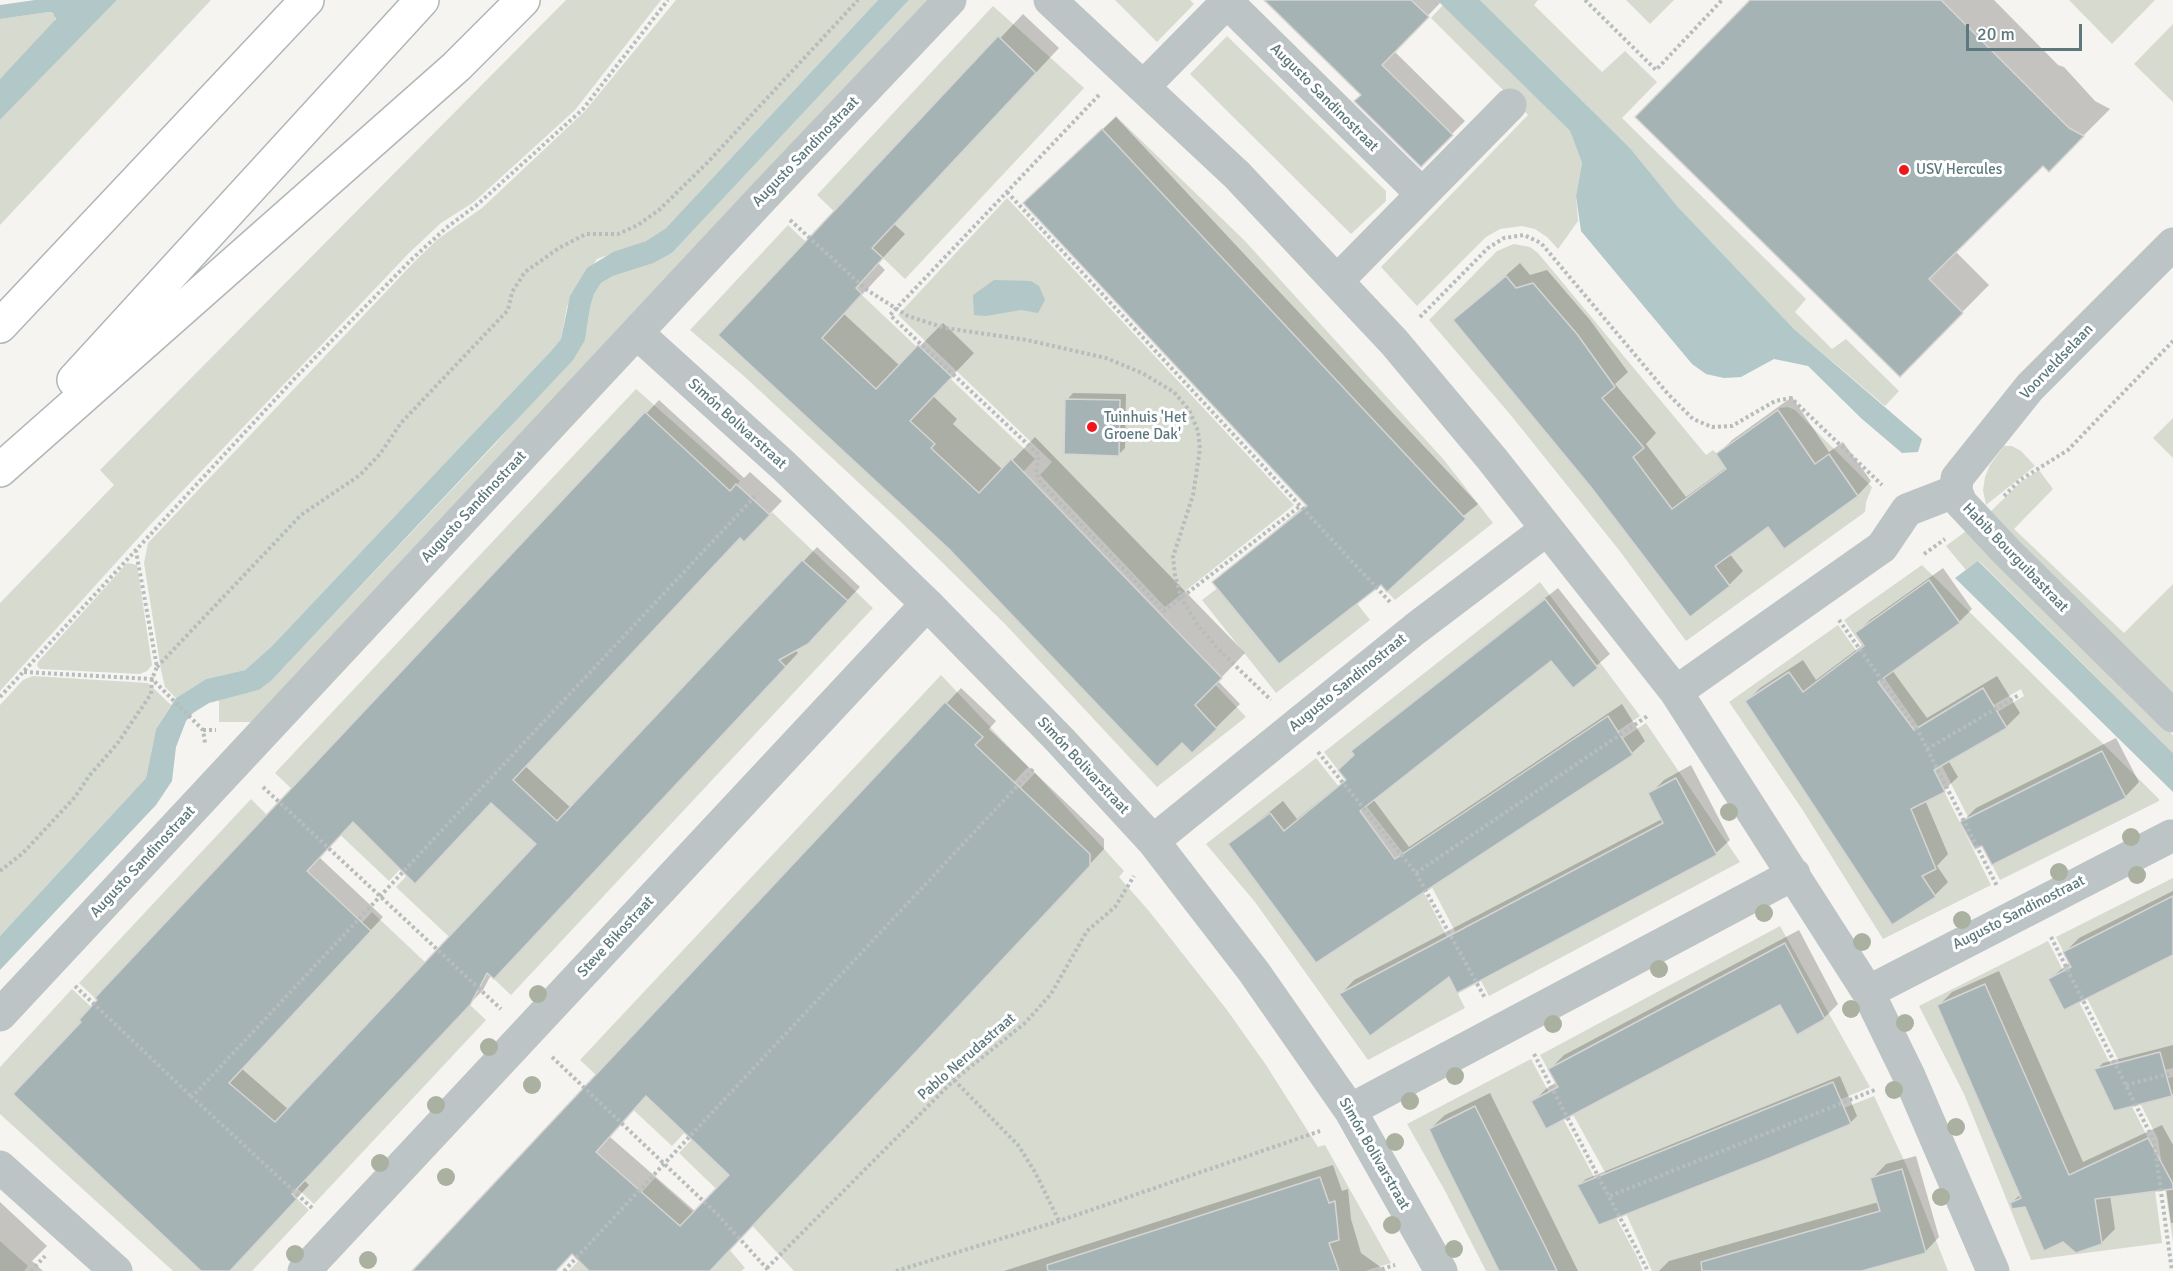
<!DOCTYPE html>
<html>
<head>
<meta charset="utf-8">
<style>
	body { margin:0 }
	#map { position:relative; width:2173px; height:1271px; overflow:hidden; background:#f5f4f0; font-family:Signika,sans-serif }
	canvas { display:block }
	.scale { position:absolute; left:1966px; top:24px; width:116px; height:27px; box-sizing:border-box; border:3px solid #5d797e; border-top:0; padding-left:8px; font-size:18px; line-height:21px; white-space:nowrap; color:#5d797e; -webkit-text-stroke:4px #fff; paint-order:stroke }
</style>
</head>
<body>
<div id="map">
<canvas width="2173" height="1271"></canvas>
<div class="scale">20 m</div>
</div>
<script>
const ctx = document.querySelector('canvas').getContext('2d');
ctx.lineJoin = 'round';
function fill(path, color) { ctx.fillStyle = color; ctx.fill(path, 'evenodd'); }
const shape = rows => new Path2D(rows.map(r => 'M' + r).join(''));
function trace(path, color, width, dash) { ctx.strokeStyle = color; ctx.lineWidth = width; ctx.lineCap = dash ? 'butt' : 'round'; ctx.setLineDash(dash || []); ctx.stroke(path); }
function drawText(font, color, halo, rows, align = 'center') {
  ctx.font = font + ' Signika,sans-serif'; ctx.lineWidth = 6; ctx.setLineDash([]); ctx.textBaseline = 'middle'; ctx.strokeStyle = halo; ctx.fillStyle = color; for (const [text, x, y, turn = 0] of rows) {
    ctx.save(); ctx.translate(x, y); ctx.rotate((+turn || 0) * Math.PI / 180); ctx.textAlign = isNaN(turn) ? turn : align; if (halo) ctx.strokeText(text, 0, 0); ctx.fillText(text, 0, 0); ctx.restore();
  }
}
fill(shape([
	[117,0,211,0,0,225,0,120],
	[566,0,661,0,575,110,474,202,441,223,409,253,150,525,0,691,0,603,114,485,100,470],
	[676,0,878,0,666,228,646,241,597,259,567,306,561,339,551,351,271,647,245,670,206,679,176,698,165,687,161,670,144,563,148,543,416,260,438,239,482,208,585,111],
	[909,0,935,0,253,726,250,722,219,722,219,700,259,690,271,681,496,443,585,340,590,308,594,294,601,283,613,276,654,263,672,253],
	[1115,0,1190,0,1194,4,1157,42],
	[1480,0,1538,0,1534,5,1602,72,1625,51,1657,82,1622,118,1806,299,1795,312,1832,349,1846,339,1899,391,1885,406,1794,329,1678,207,1630,148],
	[1626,0,1674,0,1650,24],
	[2069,0,2155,0,2112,44],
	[1443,5,1570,131,1582,163,1576,196,1578,221,1558,249,1547,237,1535,229,1522,226,1500,229,1486,237,1417,306,1381,267,1528,115,1431,18],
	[993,6,1084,88,905,279,817,195],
	[49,12,56,15,54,24,0,79,0,19],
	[2173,24,2173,102,2134,64],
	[1227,36,1386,191,1386,201,1351,234,1190,74],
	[1116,116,1245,241,1444,460,1493,523,1395,600,1144,332,1030,197],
	[1007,198,1294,505,1165,607,1040,475,1052,462,898,315],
	[788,225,1035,459,1023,472,1024,484,1246,717,1157,787,1006,625,901,522,745,377,690,330],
	[1514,244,1530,247,1538,253,1706,455,1713,450,1716,453,1780,408,1788,407,1795,410,1872,487,1866,502,1865,512,1686,641,1619,550,1509,413,1429,320,1497,251],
	[636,389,740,481,711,511,724,524,389,881,275,773],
	[2173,418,2173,458,2153,438],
	[2004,446,2012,446,2021,451,2035,466,1986,505,1983,490,1985,477,1990,465],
	[2039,470,2053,489,2014,529,2124,633,2173,584,2173,694,1990,512,2021,482],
	[772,512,873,608,511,995,396,887,731,530,744,542],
	[1297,527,1370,620,1276,693,1202,600],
	[1966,531,2173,735,2173,753,1979,561,1966,570,1946,546],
	[127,563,137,565,152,665,147,671,140,674,40,669,37,666,38,662],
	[1922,565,2159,799,2159,801,2000,880,1934,750,2024,696,2021,689,1929,742,1844,620],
	[1540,582,1640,716,1415,868,1324,752],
	[1838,625,1915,733,1991,885,1883,939,1802,809,1729,702],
	[941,675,1028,767,672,1146,580,1060],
	[33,676,148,683,171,705,156,729,146,778,0,936,0,705,23,680],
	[1646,723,1740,862,1489,996,1424,872],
	[1316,758,1426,896,1463,968,1449,976,1465,1008,1368,1060,1255,902,1206,844],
	[1035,773,1124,871,1119,877,1149,911,1227,1010,1266,1065,1318,1147,1325,1145,1391,1263,1365,1271,794,1271,737,1209,679,1153],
	[251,799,267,815,95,998,79,983],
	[2173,878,2173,1068,2128,1079,2056,937],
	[372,912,425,962,275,1122,200,1097],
	[1780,926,1870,1087,1830,1104,1606,1174,1540,1055],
	[2048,941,2148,1138,2162,1243,2031,1260,1964,1094,1919,1006],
	[72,989,309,1210,252,1271,173,1271,0,1114,0,1067],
	[470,1005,486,1020,314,1204,297,1188],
	[1531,1059,1637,1257,1643,1271,1486,1271,1444,1189,1407,1124],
	[2173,1077,2173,1242,2158,1139,2132,1087],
	[1874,1096,1908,1169,1948,1271,1652,1271,1619,1198],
	[655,1178,712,1229,745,1268,741,1271,569,1271],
	[0,1241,28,1266,24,1271,0,1271]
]), '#d6dacf');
fill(shape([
	[35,0,117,0,0,120,0,79,56,19,53,13,49,12,0,19,0,5],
	[878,0,909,0,672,253,654,263,613,276,601,283,594,294,590,308,585,340,573,360,271,681,259,690,209,703,193,713,186,721,176,747,172,781,156,805,0,970,0,936,146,778,156,729,176,698,206,679,245,670,271,647,551,351,561,339,570,296,587,268,613,252,646,241,666,228],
	[1437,0,1480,0,1630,148,1678,207,1794,329,1922,439,1918,452,1902,453,1862,419,1808,366,1774,359,1741,377,1724,378,1706,374,1692,364,1581,231,1576,196,1582,163,1570,131],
	[994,280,1031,281,1039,286,1045,300,1038,313,1021,310,986,316,974,315,973,295],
	[1978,561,2173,753,2173,792,1955,578]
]), '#b2c7c7');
fill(shape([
	[1267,0,1437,0,1440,3,1394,51,1465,121,1421,165,1363,95],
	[1751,0,1994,0,2058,65,2064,67,2095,101,2110,109,2049,170,2043,163,1955,251,1989,285,1900,375],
	[1023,14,1059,48,894,224,905,234,878,263,885,270,844,314,900,366,943,323,974,353,933,396,957,419,953,424,1003,470,1035,437,1245,653,1218,681,1240,704,1192,751,954,552,720,335],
	[1116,117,1478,504,1381,583,1214,582,1307,504,1038,190],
	[1520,263,1530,275,1547,270,1590,320,1628,372,1615,384,1656,433,1646,444,1686,497,1727,467,1718,454,1732,440,1792,397,1829,452,1843,442,1871,481,1858,495,1784,547,1768,525,1729,553,1743,571,1729,585,1592,485,1455,320],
	[1073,393,1126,394,1125,448,1118,455,1067,400],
	[659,400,744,478,750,472,782,501,757,527,740,536,525,766,571,808,817,547,860,587,821,628,795,649,798,653,507,964,491,975,483,990,304,1180,309,1185,238,1262,228,1271,203,1271,83,1022,105,989],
	[491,801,538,844,289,1110,241,1068,383,917,319,857,353,820],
	[1943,568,1972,609,1959,622,1892,670,1927,718,1997,676,2020,713,2006,727,1948,760,1958,777,1944,790,1925,800,1948,854,1937,866,1948,882,1935,895,1892,923,1747,701,1760,688,1803,660,1816,680,1864,644,1857,633,1870,620],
	[1558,588,1610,654,1573,686,1551,659,1373,799,1409,847,1622,704,1645,741,1632,753,1317,961,1230,844,1283,801,1297,819,1347,779,1356,755,1353,751,1366,739],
	[961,688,996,721,989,729,1104,839,1104,849,709,1271,592,1271,590,1234,555,1271,413,1271],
	[647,1095,731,1175,696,1212,610,1137],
	[2116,738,2139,782,2125,797,1983,844,1962,822,1976,808],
	[1691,765,1730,840,1716,853,1458,991,1450,974,1341,994,1354,980,1662,819,1650,794,1664,780],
	[2173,891,2173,954,2050,979,2070,962,2065,952,2079,938],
	[1799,930,1838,1004,1824,1018,1781,1003,1533,1102,1547,1088,1557,1082,1550,1069,1564,1055],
	[1999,971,2083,1162,2162,1125,2173,1145,2173,1223,2171,1223,2166,1188,2110,1195,2115,1229,2101,1243,2026,1206,2011,1203,2021,1194,1938,1006,1952,992],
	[2173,1045,2173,1094,2115,1109,2096,1070,2103,1063],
	[1840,1076,1857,1116,1850,1123,1579,1185,1586,1179],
	[1490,1093,1578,1271,1500,1271,1430,1129,1445,1115],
	[1916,1156,1939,1237,1925,1252,1856,1271,1659,1271,1669,1261,1879,1202,1872,1179,1886,1164],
	[1333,1165,1342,1191,1348,1189,1351,1219,1361,1253,1386,1271,1004,1271],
	[0,1202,47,1246,32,1261,43,1271,0,1271]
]), '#0003');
const building = shape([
	[1264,0,1411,0,1429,17,1382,65,1453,135,1421,167,1354,101,1361,95,1264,0],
	[1750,0,1941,0,2069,128,2084,136,2049,172,2043,166,1929,279,1963,313,1900,377,1635,117,1750,0],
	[998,36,1036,73,872,248,883,258,856,288,862,294,822,338,876,389,918,345,952,377,910,421,935,444,931,448,979,493,1011,459,1222,678,1195,705,1217,729,1192,753,1182,743,1157,767,949,549,718,335,998,36],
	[1102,129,1466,519,1387,592,1381,585,1279,664,1212,582,1307,506,1023,203,1102,129],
	[1506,276,1516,288,1533,283,1577,334,1615,387,1602,398,1644,448,1633,457,1672,509,1726,469,1716,454,1778,410,1815,464,1829,454,1858,496,1784,549,1768,527,1715,566,1730,586,1690,617,1590,486,1453,320,1506,276],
	[1065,399,1120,400,1119,456,1064,454,1065,399],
	[645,412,730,491,736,484,770,515,744,542,740,538,513,780,557,821,802,560,848,601,808,644,779,660,786,667,494,979,487,973,470,1005,292,1194,297,1199,230,1271,201,1271,13,1094,81,1022,79,1020,97,1000,95,998,104,988,645,412],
	[491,803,536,844,275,1122,229,1083,371,931,307,871,353,822,415,884,491,803],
	[1929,580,1960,623,1878,682,1914,730,1983,688,2007,728,1934,770,1945,792,1911,809,1936,869,1922,876,1936,897,1892,925,1745,701,1789,672,1803,692,1864,646,1855,633,1929,580],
	[1545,599,1598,668,1573,688,1551,661,1360,811,1395,859,1608,716,1633,755,1316,963,1228,844,1270,813,1284,831,1346,780,1338,770,1354,755,1351,751,1545,599],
	[945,702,983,737,975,745,1090,854,1090,866,840,1133,710,1271,589,1271,572,1254,556,1271,412,1271,945,702],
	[646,1096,729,1175,680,1226,596,1152,646,1096],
	[2102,751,2126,798,1992,865,1982,846,1975,849,1960,822,2102,751],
	[1676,778,1717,855,1457,993,1449,977,1370,1036,1339,994,1663,823,1648,793,1676,778],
	[2173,896,2173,955,2064,1010,2048,979,2071,967,2063,952,2173,896],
	[1785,943,1825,1019,1797,1035,1780,1005,1546,1129,1531,1101,1558,1087,1548,1069,1785,943],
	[1985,984,2069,1175,2148,1138,2173,1184,2173,1189,2095,1199,2102,1244,2076,1253,2063,1242,2044,1251,2025,1207,2012,1209,2010,1203,2021,1198,1937,1005,1985,984],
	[2160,1052,2172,1096,2114,1111,2094,1069,2160,1052],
	[1833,1082,1851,1124,1767,1159,1599,1225,1577,1185,1833,1082],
	[1475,1106,1542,1240,1557,1271,1499,1271,1442,1157,1429,1129,1475,1106],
	[1902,1169,1926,1253,1862,1271,1702,1271,1701,1262,1880,1211,1870,1178,1902,1169],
	[1320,1177,1329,1203,1335,1201,1339,1240,1329,1243,1339,1271,1048,1271,1047,1265,1320,1177]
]);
fill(building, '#a5b3b5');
trace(building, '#d6d5d3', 1.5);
const highway = shape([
	[0,326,307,0],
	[74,380,422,0],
	[0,470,456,67,523,0]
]);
trace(highway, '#b0b7b8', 36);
trace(shape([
	[1585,0,1656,70,1722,0],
	[1099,95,890,315,1039,455,1036,472,1041,483,1164,611,1300,506],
	[1007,192,1390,602],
	[790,220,867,290,908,316,945,328,1027,340,1106,358,1142,373,1174,392,1189,410,1198,431,1200,449,1193,495,1173,557,1175,575,1181,598,1199,627,1221,652,1271,700],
	[1420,317,1488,248,1504,238,1524,235,1541,243,1668,394,1693,419,1712,427,1732,426,1775,401,1791,398,1882,485],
	[2004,496,2020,480,2068,450,2173,341],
	[1924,554,1945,539],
	[1839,620,1918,731,1997,886],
	[157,667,301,515,360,475,380,454,401,423,508,310,512,292,525,272,559,248,586,234,618,234,638,225,659,210,707,163,858,0],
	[24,672,152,679,203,730,205,743],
	[0,697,296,377,412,259,446,228,478,204,583,109,668,0],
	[203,730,216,730],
	[1927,749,2019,695],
	[1318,752,1416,873,1485,998],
	[263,787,501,1009],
	[0,871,23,853,75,797,89,776,117,744,151,694,152,679,157,667,136,551],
	[1416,873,1649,715],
	[2051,937,2154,1141,2172,1271],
	[75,986,192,1097],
	[1534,1054,1648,1271],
	[552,1057,718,1215,769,1271],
	[954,1080,1018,1145,1035,1172,1059,1221],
	[2126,1085,2173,1073],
	[1610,1196,1877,1089],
	[312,1208,192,1097,758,493],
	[767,1268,954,1080,1025,1023,1051,994,1087,931,1115,907,1134,876],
	[31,1271,45,1256],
	[564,1271,1035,767],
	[896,1271,1059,1221,1320,1131],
	[1376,1271,1395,1265]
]), '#b7bcbd', 4, [3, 3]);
trace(shape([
	[1050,0,1237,175,1394,342,1492,459,1676,692,1868,992,1909,1076,1993,1271],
	[1227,2,1422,194],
	[1144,86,1229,0],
	[1337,281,1510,105],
	[637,333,784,466,927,604,1060,740,1153,841,1254,972,1350,1110,1441,1271],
	[1956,491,1957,478,2030,387,2173,244],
	[1956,491,1961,503,2006,551,2173,716],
	[1676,692,1882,547,1907,510,1956,491],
	[1153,841,1415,629,1547,529],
	[1868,992,2171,836],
	[0,1015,764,196,950,0],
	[1350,1110,1794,874],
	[0,1167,116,1271],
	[304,1271,927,604]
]), '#bdc4c6', 33);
trace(highway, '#fff', 33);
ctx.fillStyle = '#aab1a1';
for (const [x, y] of [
	[1729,812],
	[2131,837],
	[2059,872],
	[2137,875],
	[1764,913],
	[1962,920],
	[1862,942],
	[1659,969],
	[538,994],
	[1851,1009],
	[1905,1023],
	[1553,1024],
	[489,1047],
	[1455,1076],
	[532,1085],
	[1894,1090],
	[1410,1101],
	[436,1105],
	[1956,1127],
	[1395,1142],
	[380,1163],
	[446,1177],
	[1941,1197],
	[1392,1225],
	[1454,1249],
	[295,1254],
	[368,1260]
]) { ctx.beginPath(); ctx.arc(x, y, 9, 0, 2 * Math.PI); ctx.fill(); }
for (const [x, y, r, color] of [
	[1904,170,6,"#f0161e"],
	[1092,427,6,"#f0161e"]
]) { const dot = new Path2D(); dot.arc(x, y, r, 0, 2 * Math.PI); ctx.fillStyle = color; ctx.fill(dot); trace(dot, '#fff', 2); }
drawText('15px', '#5d797e', '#fff', [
	["Augusto Sandinostraat",1324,98,45],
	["Augusto Sandinostraat",806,152,-46],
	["Voorveldselaan",2057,362,-46],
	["Simón Bolivarstraat",737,424,42],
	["Augusto Sandinostraat",474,507,-47],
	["Habib Bourguibastraat",2015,558,46],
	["Augusto Sandinostraat",1348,683,-39],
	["Simón Bolivarstraat",1083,766,47],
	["Augusto Sandinostraat",143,862,-47],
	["Augusto Sandinostraat",2019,913,-27],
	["Steve Bikostraat",616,937,-47],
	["Pablo Nerudastraat",967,1057,-41],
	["Simón Bolivarstraat",1374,1154,60]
]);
drawText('15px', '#5d797e', '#fff', [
	["USV Hercules",1916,170],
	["Tuinhuis 'Het",1104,418],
	["Groene Dak'",1104,435]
], 'left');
</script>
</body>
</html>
